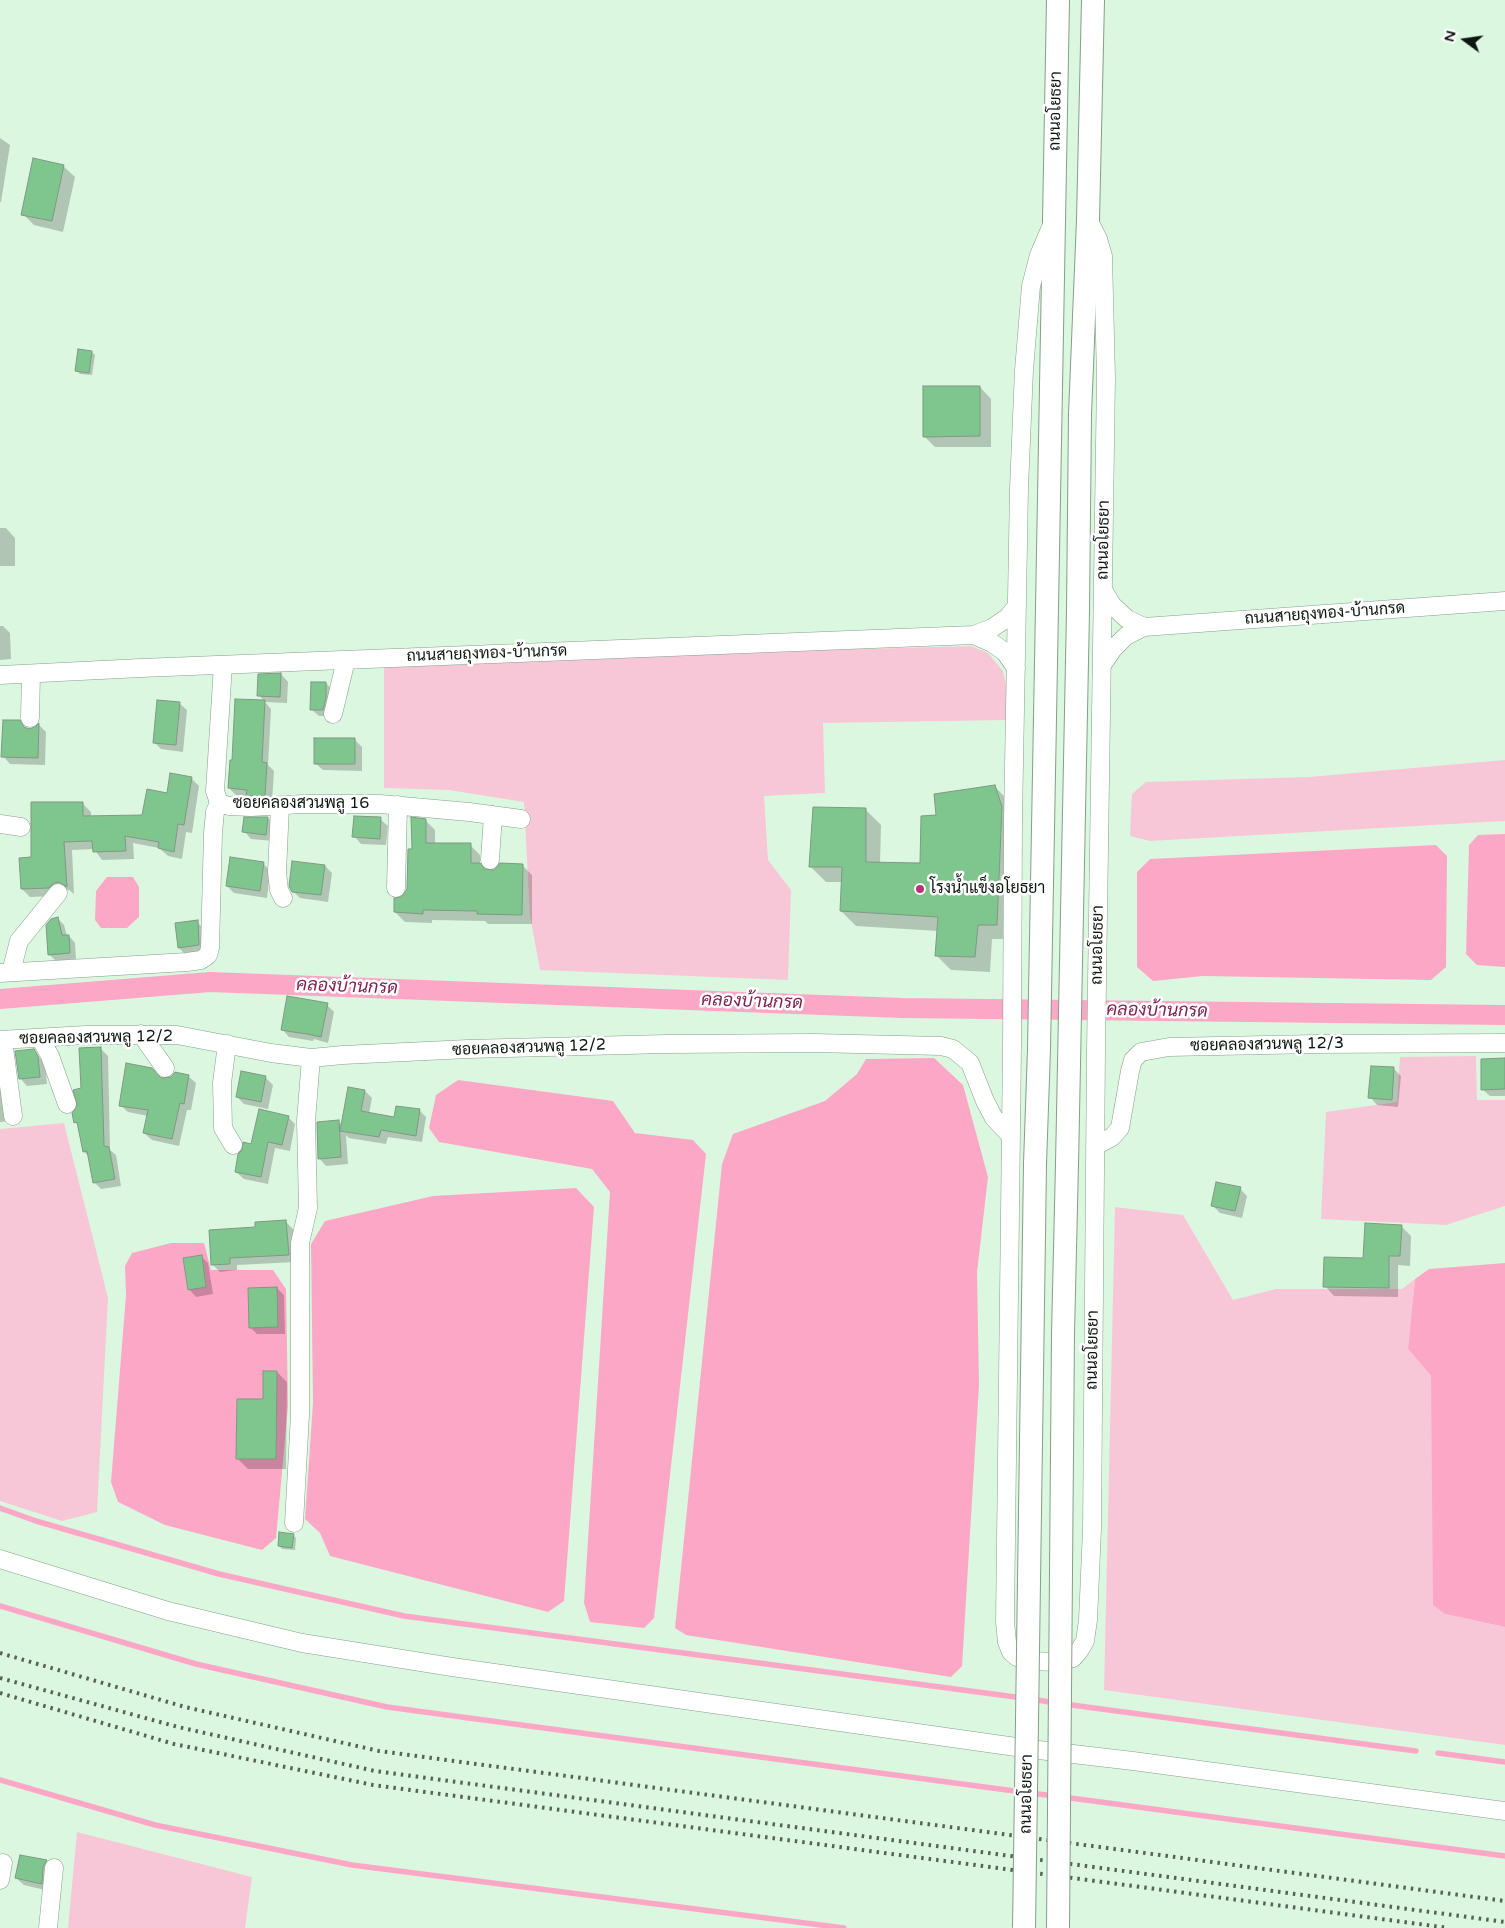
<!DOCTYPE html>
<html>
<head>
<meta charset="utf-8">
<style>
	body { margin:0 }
	#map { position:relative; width:1505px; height:1928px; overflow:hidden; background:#dcf7e0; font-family:"Varela Round",sans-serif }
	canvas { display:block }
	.north { position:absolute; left:1440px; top:15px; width:50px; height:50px; -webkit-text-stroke:4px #fff; paint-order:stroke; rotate:284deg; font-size:14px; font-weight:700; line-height:20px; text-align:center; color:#0d170f }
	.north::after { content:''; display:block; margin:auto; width:18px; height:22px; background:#0d170f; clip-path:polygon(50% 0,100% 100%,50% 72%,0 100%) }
</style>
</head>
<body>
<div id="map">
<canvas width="1505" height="1928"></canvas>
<div class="north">N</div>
</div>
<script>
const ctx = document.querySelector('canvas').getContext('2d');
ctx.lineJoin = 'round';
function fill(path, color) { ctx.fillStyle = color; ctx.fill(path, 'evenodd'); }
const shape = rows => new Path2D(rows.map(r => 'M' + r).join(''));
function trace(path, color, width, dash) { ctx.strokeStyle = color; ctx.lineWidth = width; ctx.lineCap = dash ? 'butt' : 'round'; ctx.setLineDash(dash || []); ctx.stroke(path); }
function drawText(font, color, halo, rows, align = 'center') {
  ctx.font = font + ' "Varela Round",Sarabun,sans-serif'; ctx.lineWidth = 5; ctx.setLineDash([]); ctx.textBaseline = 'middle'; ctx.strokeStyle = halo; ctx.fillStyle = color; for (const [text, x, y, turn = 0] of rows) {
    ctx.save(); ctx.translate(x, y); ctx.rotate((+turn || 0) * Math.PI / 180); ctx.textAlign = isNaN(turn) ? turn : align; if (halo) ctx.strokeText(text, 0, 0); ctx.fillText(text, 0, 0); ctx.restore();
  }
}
fill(shape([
	[971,646,988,653,1003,671,1006,684,1006,720,823,723,825,793,764,796,768,860,791,890,788,980,540,970,530,916,524,802,449,790,384,788,384,664,546,658],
	[1505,760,1505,821,1150,841,1130,836,1132,794,1146,782,1309,777],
	[1476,1056,1477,1100,1505,1100,1505,1206,1446,1225,1321,1219,1326,1112,1397,1102,1400,1057],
	[64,1123,108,1298,97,1512,62,1521,0,1501,0,1129],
	[1115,1207,1183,1215,1233,1300,1276,1289,1402,1289,1415,1279,1408,1349,1431,1376,1445,1614,1505,1627,1505,1745,1104,1690],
	[77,1832,252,1877,245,1928,68,1928]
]), '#f8c7d7');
fill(shape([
	[1505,834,1505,967,1477,965,1466,954,1469,845,1478,835],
	[1436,845,1447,856,1446,967,1431,980,1203,976,1153,981,1137,967,1137,872,1150,859],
	[107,877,133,877,139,887,139,917,127,928,101,928,95,920,96,891],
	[934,1058,963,1085,988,1177,977,1272,979,1385,962,1666,951,1677,686,1635,675,1628,722,1164,733,1134,825,1101,857,1074,866,1059],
	[458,1080,613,1101,635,1133,693,1140,706,1154,654,1618,644,1628,590,1622,584,1603,610,1192,592,1169,439,1142,429,1128,436,1095],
	[576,1188,594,1207,564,1601,548,1612,330,1556,320,1533,305,1519,313,1403,311,1244,325,1221,433,1196],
	[171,1243,204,1243,211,1270,273,1270,286,1289,288,1406,276,1538,262,1550,165,1525,118,1502,111,1482,126,1295,125,1266,132,1253],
	[1505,1263,1505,1627,1445,1614,1433,1605,1431,1376,1408,1349,1415,1279,1429,1269]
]), '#fda7c6');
fill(shape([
	[0,138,10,145,1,202,0,202],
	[63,166,75,177,63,232,34,225,23,214],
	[92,352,95,355,92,375,80,374,76,370],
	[980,387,991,399,991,447,935,447,924,436],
	[0,528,6,528,15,538,15,566,0,566],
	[0,626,3,626,10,633,11,659,0,660],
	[281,674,288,682,287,703,265,702,271,709,268,765,274,771,272,802,255,803,248,796,236,795,229,788,233,762,236,700,265,702,259,695],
	[326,683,333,691,330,716,319,716,311,709],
	[179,703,187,710,183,752,161,749,154,742],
	[19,722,27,729,36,728,39,725,46,732,45,765,10,764,3,756],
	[355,740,362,747,362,771,323,770,315,763],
	[191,778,199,786,192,833,186,832,182,859,168,856,159,848,133,843,134,859,102,860,94,849,72,850,74,894,69,890,62,891,57,896,30,897,22,889,33,858,82,803,91,812,91,817,143,816,168,794],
	[995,787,1010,802,1012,939,992,939,990,972,951,970,936,955,938,931,856,926,841,911,843,882,826,882,811,867,866,810,881,825,880,864,921,865,937,816],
	[268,818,275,825,273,841,251,839,244,831],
	[380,819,388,826,386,845,361,844,354,836],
	[425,820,435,830,435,844,470,845,480,855,480,865,485,870,495,871,522,865,532,875,532,924,488,924,485,921,432,920,432,923,405,922,395,912,408,889,413,850],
	[263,863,270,871,267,898,234,893,227,886],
	[325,866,332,873,328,902,300,898,293,891],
	[58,919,64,925,67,936,69,936,75,943,76,959,56,961,49,954],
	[197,922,204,929,206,952,186,955,179,948],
	[327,1005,334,1012,328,1043,314,1039,313,1041,289,1037,282,1029],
	[100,1048,108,1056,110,1150,116,1155,121,1186,101,1189,94,1182,90,1157,84,1152,79,1126,75,1122,82,1089],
	[33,1050,45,1064,47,1084,27,1086,20,1078],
	[0,1059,11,1121,0,1122],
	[1505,1060,1505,1096,1490,1096,1482,1089],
	[1394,1069,1401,1076,1398,1107,1377,1105,1370,1097],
	[188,1076,196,1083,191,1110,187,1110,179,1146,152,1140,144,1133,148,1116,128,1112,120,1105,161,1079],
	[265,1077,273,1085,268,1109,244,1104,237,1097],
	[365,1091,372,1098,369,1114,395,1119,419,1110,426,1117,422,1142,388,1137,386,1144,349,1138,346,1135,348,1164,326,1166,319,1158,338,1121,343,1125],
	[288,1117,295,1124,290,1151,275,1148,268,1184,244,1179,236,1172,252,1145],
	[1240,1189,1247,1196,1242,1218,1220,1213,1213,1206],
	[286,1222,293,1229,295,1262,237,1265,237,1270,220,1272,212,1264,257,1228],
	[1401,1226,1411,1236,1410,1266,1398,1265,1398,1297,1334,1296,1325,1286,1364,1259],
	[201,1256,208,1263,213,1294,196,1297,189,1289],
	[277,1288,284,1295,285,1334,257,1334,250,1327],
	[277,1372,287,1382,286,1469,248,1469,238,1459],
	[293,1535,296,1538,295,1550,282,1549,279,1545],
	[21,1856,46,1862,53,1869,49,1891,24,1885,16,1878]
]), '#0003');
trace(shape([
	[0,1508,36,1521,219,1574,404,1616,1023,1698],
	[0,1606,196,1664,387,1707,1022,1792],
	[1032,1699,1055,1703],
	[1064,1704,1416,1751],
	[1438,1753,1505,1762],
	[0,1780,155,1825,352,1865,844,1928],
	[1031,1793,1054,1796],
	[1063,1797,1505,1856]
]), '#fda7c6', 5.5);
trace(shape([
	[0,999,210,982,902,1008,1505,1015]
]), '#fda7c6', 20);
const building = shape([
	[33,158,64,165,52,221,21,215,33,158],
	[78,349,92,351,89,373,75,371,78,349],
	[923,386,980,386,980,436,923,437,923,386],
	[281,673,280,697,257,696,258,674,281,673],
	[311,682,326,682,326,697,323,710,310,710,311,682],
	[235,699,265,700,262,762,267,763,265,796,246,796,247,790,228,788,230,760,232,760,235,699],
	[157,700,180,702,176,745,153,743,157,700],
	[3,720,20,720,24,727,29,729,35,727,39,723,38,758,1,757,3,720],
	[314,738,355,738,355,764,314,764,314,738],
	[170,773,192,777,184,825,178,824,174,852,158,848,159,842,125,836,126,851,93,852,92,841,64,842,67,887,59,882,54,883,49,888,21,889,19,858,31,857,31,802,83,802,83,816,142,815,147,789,167,793,170,773],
	[995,785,1002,807,997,925,978,925,975,957,935,956,938,917,840,911,842,867,809,867,813,807,866,808,866,862,920,863,921,816,936,815,934,794,995,785],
	[354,816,381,817,380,839,352,837,354,816],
	[244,817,268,817,266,835,242,832,244,817],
	[411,817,426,819,426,843,471,843,471,863,480,863,485,869,494,870,500,863,523,864,522,915,477,914,477,911,423,910,423,914,394,912,394,898,401,897,407,889,408,849,412,849,411,817],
	[230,857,264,862,260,891,226,886,230,857],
	[292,861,325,865,321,895,292,892,289,886,292,861],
	[58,917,62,935,69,935,70,953,48,955,46,925,51,919,58,917],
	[198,920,199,945,178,948,175,923,198,920],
	[287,996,328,1003,321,1037,307,1034,307,1033,306,1034,281,1030,287,996],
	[101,1047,104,1146,109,1147,115,1179,93,1183,87,1151,83,1152,77,1122,74,1123,72,1113,77,1105,73,1090,81,1088,79,1048,101,1047],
	[34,1049,38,1056,40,1077,19,1079,15,1051,34,1049],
	[1505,1058,1505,1089,1481,1090,1481,1059,1505,1058],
	[126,1063,152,1068,161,1078,171,1077,175,1072,189,1075,184,1104,180,1103,172,1139,143,1133,148,1110,119,1106,126,1063],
	[1371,1066,1394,1067,1392,1100,1368,1098,1371,1066],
	[241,1071,266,1076,261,1102,236,1097,241,1071],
	[348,1087,365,1090,361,1111,394,1117,396,1106,420,1109,416,1136,381,1130,379,1137,340,1131,348,1087],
	[259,1109,289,1116,282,1145,268,1142,261,1177,235,1172,238,1154,242,1150,243,1142,251,1144,259,1109],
	[339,1120,341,1157,318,1159,317,1122,339,1120],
	[1216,1182,1241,1187,1235,1211,1211,1206,1216,1182],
	[286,1220,289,1255,230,1258,230,1264,211,1265,209,1230,255,1227,255,1222,286,1220],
	[1365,1223,1402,1225,1400,1256,1389,1256,1389,1288,1323,1287,1324,1257,1363,1258,1365,1223],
	[202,1255,206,1287,188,1290,183,1258,202,1255],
	[277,1287,278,1327,249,1328,248,1288,277,1287],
	[263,1371,277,1371,276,1459,236,1459,237,1399,263,1399,263,1371],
	[279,1532,294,1534,292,1548,278,1546,279,1532],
	[20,1855,47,1860,43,1867,42,1884,15,1878,20,1855]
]);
fill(building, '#7fc68e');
trace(building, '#7f9883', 1);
const minor = shape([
	[1051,227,1039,255,1031,286,1024,370,1019,488,1013,820,1012,1048,1005,1622,1007,1642,1011,1652,1017,1657,1028,1661,1059,1662,1073,1658,1079,1651,1085,1641,1088,1620,1092,1529,1096,1050,1106,378,1103,256,1098,239,1089,221],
	[1103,590,1112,605,1127,619,1144,627],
	[974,635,992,643,1005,652,1016,668],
	[223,665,215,791,219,803,229,806,251,807,303,804,380,804,469,812,521,819],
	[1102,665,1113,649,1126,636,1144,627,1505,601],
	[0,675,141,668,974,635,992,628,1007,618,1017,606],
	[333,714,346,660],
	[30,718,31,675],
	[280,806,277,872,279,890,283,898],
	[0,824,21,827],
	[490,860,493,815],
	[396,888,398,805],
	[11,972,19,941,58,893],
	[0,973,187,962,201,960,208,955,210,948,213,833,215,812,219,803],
	[141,1034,165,1068],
	[40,1038,50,1056,67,1104],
	[0,1040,86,1035,177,1035,271,1053,311,1058,343,1055,468,1049,666,1044,814,1043,941,1046,953,1049,970,1063,985,1101,994,1118,1011,1136],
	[3,1040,13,1116],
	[227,1044,222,1083,223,1128,233,1145],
	[1095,1146,1112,1137,1120,1128,1130,1071,1133,1060,1141,1052,1169,1047,1315,1044,1505,1043],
	[294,1523,300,1415,300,1243,308,1208,306,1121,311,1058],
	[0,1559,168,1611,302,1643,452,1667,1030,1749,1133,1761,1505,1811],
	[0,1880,3,1863],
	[48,1928,54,1868]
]);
const major = shape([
	[1035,1164,1039,1049,1058,0],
	[1067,1164,1078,611,1080,414,1088,220,1093,0]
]);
trace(minor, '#859e89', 19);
trace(major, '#859e89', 24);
trace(minor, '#fff', 18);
trace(major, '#fff', 22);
trace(shape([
	[0,1653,185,1707,379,1751,1505,1901],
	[0,1678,178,1727,375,1771,1505,1922],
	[0,1693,174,1744,373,1785,1449,1928]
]), '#536356', 4, [2.5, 5]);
const majorBridge = shape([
	[1024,1928,1035,1164],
	[1058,1928,1063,1334,1067,1164]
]);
trace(majorBridge, '#859e89', 24, []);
trace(majorBridge, '#fff', 22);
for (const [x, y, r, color] of [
	[920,889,5,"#ba3272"]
]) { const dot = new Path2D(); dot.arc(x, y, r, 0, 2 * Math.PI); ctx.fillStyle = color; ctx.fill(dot); trace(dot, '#fff', 2); }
drawText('16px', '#0d170f', '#fff', [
	["ถนนอโยธยา",1056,111,-89],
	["ถนนอโยธยา",1104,540,-89],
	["ถนนสายถุงทอง-บ้านกรด",1325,614,-4],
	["ถนนสายถุงทอง-บ้านกรด",487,654,-2],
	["ซอยคลองสวนพลู 16",301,804],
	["ถนนอโยธยา",1098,945,-89],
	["ซอยคลองสวนพลู 12/2",96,1038,-1],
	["ซอยคลองสวนพลู 12/3",1267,1045,-1],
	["ซอยคลองสวนพลู 12/2",529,1048,-2],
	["ถนนอโยธยา",1093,1350,-89],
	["ถนนอโยธยา",1027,1794,-89]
]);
drawText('16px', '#0d170f', '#fff', [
	["โรงน้ำแข็งอโยธยา",930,889]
], 'left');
drawText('italic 18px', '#82214e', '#fff', [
	["คลองบ้านกรด",347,987,2],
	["คลองบ้านกรด",752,1002,2],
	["คลองบ้านกรด",1157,1011,1]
]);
</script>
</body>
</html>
